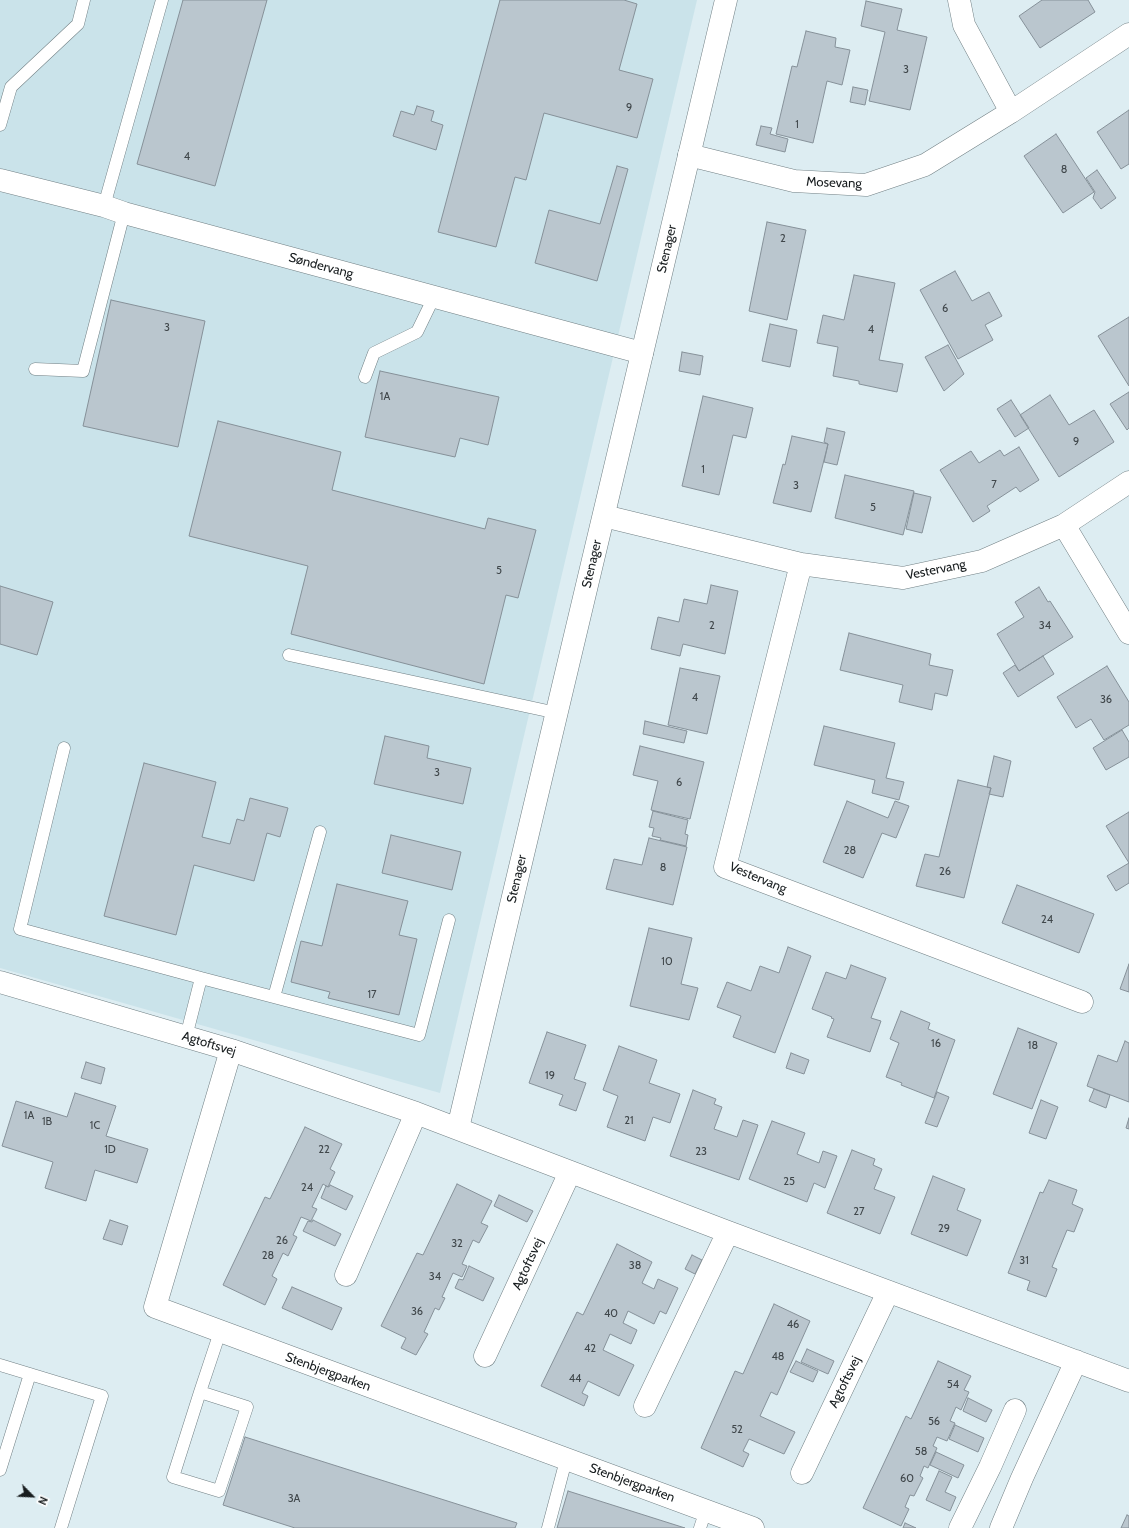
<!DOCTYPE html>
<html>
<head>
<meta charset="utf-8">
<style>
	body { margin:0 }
	#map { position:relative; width:1129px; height:1528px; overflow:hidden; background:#ddedf2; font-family:Cabin,sans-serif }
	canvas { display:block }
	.north { position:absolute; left:12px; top:1476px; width:40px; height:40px; -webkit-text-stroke:3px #fff; paint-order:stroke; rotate:114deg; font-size:11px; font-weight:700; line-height:16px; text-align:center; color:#181d1f }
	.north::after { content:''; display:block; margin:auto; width:14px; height:18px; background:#181d1f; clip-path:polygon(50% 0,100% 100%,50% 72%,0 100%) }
</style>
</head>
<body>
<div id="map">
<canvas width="1129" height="1528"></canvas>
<div class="north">N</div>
</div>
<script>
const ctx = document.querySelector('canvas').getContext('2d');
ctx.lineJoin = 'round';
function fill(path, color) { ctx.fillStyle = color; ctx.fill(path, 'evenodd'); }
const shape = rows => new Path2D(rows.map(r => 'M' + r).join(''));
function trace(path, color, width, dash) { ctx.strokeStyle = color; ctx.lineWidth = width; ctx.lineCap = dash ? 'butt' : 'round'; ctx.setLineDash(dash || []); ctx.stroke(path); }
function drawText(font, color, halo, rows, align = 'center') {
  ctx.font = font + ' Cabin,sans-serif'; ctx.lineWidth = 3.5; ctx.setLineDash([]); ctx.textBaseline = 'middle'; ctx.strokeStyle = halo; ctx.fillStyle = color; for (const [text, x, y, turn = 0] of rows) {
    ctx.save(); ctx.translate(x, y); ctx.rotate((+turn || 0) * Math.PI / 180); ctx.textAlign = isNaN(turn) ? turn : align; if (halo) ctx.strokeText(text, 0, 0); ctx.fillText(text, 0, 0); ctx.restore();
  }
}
fill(shape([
	[0,0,697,0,440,1093,0,968]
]), '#cae3ea');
const building = shape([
	[183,0,267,0,215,186,137,164,183,0],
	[500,0,624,0,637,4,619,70,653,79,637,138,544,113,526,180,515,177,496,247,438,232,500,0],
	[1042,0,1088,0,1095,12,1040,48,1019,16,1042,0],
	[866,1,902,9,897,30,927,37,910,110,869,101,885,32,861,26,866,1],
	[806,31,836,38,835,47,850,50,842,85,827,81,813,143,776,134,792,66,797,67,806,31],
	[853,87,868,90,865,105,850,102,853,87],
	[417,106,434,111,431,121,443,125,436,150,393,136,401,111,414,115,417,106],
	[1129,110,1129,164,1121,169,1097,132,1129,110],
	[761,126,772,128,770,134,788,139,785,152,756,145,761,126],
	[1056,134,1094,192,1063,213,1024,156,1056,134],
	[617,166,628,169,597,281,535,263,549,210,600,224,617,166],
	[1097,170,1116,198,1101,209,1093,198,1095,192,1086,178,1097,170],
	[767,222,806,230,787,320,749,311,767,222],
	[955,271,972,301,989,292,1002,316,985,325,993,340,958,359,920,290,955,271],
	[854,275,895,283,879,360,903,364,897,392,859,384,859,381,833,376,838,347,817,343,823,315,844,320,854,275],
	[111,300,205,321,178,447,83,426,111,300],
	[1129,317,1129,386,1098,336,1129,317],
	[770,324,797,330,790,367,762,361,770,324],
	[948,345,964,374,944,391,925,357,948,345],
	[682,352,703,356,700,375,679,371,682,352],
	[380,371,499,397,488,445,460,438,455,457,365,437,380,371],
	[1129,392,1129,428,1127,430,1110,404,1129,392],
	[1050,395,1069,425,1094,410,1114,442,1059,477,1020,415,1050,395],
	[703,396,753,408,746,438,733,435,719,495,682,486,703,396],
	[1011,400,1029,428,1015,437,997,409,1011,400],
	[218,421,341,452,332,490,485,529,488,518,536,530,518,598,506,595,484,684,291,634,308,566,189,536,218,421],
	[827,428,845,432,837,465,824,462,828,444,824,442,827,428],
	[792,436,828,444,811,512,773,503,783,464,785,465,792,436],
	[1019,447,1039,480,1020,492,1016,487,987,506,990,511,973,522,940,470,971,451,979,463,1000,450,1004,456,1019,447],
	[845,475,914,491,903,535,835,518,845,475],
	[914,493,931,497,922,533,906,529,914,493],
	[711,585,738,591,725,654,683,644,680,656,651,649,658,617,679,622,684,599,707,604,711,585],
	[0,586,53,602,37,655,0,644,0,586],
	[1039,587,1048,602,1050,601,1073,637,1019,671,997,634,1024,617,1015,602,1039,587],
	[849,633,931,654,929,665,953,670,947,696,935,693,932,710,899,702,903,685,840,670,849,633],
	[1043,656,1054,674,1018,697,1003,673,1015,665,1019,671,1043,656],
	[1107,666,1129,702,1129,725,1104,740,1091,719,1076,728,1057,697,1107,666],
	[680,668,720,676,707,734,668,725,680,668],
	[645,721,687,731,684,743,643,734,645,721],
	[824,726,895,743,886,778,904,782,899,800,872,793,875,780,814,765,824,726],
	[1122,730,1129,742,1129,757,1106,770,1093,748,1122,730],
	[385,736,429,746,427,758,471,768,463,804,374,784,385,736],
	[640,746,704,762,690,819,651,810,658,781,633,775,640,746],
	[994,756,1011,761,1003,797,989,794,991,788,987,787,994,756],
	[144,763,216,782,202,837,230,844,237,819,244,821,250,798,288,808,280,837,267,833,254,881,194,865,176,935,104,916,144,763],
	[958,780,991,788,964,898,916,886,925,854,939,857,958,780],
	[847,801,888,818,895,801,909,806,896,838,882,833,863,878,823,862,847,801],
	[653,811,688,820,685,834,688,835,686,846,660,840,661,838,652,836,654,828,649,827,653,811],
	[1129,812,1129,863,1106,826,1129,812],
	[391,835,461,852,452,890,382,873,391,835],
	[649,838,687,847,673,905,606,889,614,859,642,865,649,838],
	[1129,863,1129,883,1116,891,1107,876,1129,863],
	[337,884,408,901,399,935,417,939,399,1015,328,998,330,992,291,982,301,941,322,946,337,884],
	[1017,885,1094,914,1079,953,1002,923,1017,885],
	[649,928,692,938,681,984,698,988,689,1020,630,1006,649,928],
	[788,947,811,956,775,1053,733,1037,741,1016,717,1007,727,982,751,991,760,966,779,973,788,947],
	[1129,964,1129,992,1120,989,1129,964],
	[851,965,886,978,871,1018,881,1021,870,1052,827,1037,834,1019,831,1018,832,1017,812,1009,826,972,846,979,851,965],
	[901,1011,930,1023,928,1029,955,1040,934,1098,901,1085,902,1083,886,1077,899,1043,890,1039,901,1011],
	[1018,1028,1057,1043,1032,1109,993,1094,1018,1028],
	[547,1032,586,1045,574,1079,586,1083,576,1111,559,1105,563,1095,529,1083,547,1032],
	[1125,1041,1129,1043,1129,1102,1087,1086,1098,1055,1117,1062,1125,1041],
	[619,1046,657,1060,649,1083,680,1094,670,1123,653,1117,645,1141,607,1127,618,1096,603,1090,619,1046],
	[791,1053,809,1060,804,1074,786,1068,791,1053],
	[86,1062,105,1068,101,1084,81,1078,86,1062],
	[1094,1089,1110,1095,1106,1108,1089,1101,1094,1089],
	[693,1090,716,1099,714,1104,722,1107,714,1129,737,1137,743,1120,758,1125,739,1180,670,1156,693,1090],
	[937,1092,949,1097,937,1127,925,1123,937,1092],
	[75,1093,116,1106,106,1136,148,1149,137,1183,95,1170,86,1201,45,1188,53,1162,2,1146,16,1101,67,1117,75,1093],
	[1041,1100,1058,1107,1046,1139,1029,1133,1041,1100],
	[1129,1118,1129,1129,1126,1128,1129,1118],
	[772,1121,805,1133,797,1154,819,1163,823,1151,837,1156,825,1188,814,1183,807,1202,749,1179,772,1121],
	[305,1127,342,1144,330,1169,335,1172,328,1187,323,1184,312,1207,317,1209,311,1221,301,1217,293,1235,297,1237,288,1256,283,1253,272,1276,277,1279,265,1305,223,1285,265,1197,270,1199,305,1127],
	[852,1150,875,1159,873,1165,882,1169,874,1189,895,1197,880,1234,827,1213,852,1150],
	[933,1176,965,1189,957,1210,981,1220,967,1256,911,1234,933,1176],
	[1049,1180,1077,1190,1072,1204,1083,1209,1074,1232,1067,1230,1052,1267,1057,1269,1046,1297,1027,1290,1030,1281,1008,1273,1040,1192,1043,1193,1049,1180],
	[457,1184,492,1201,481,1223,488,1226,479,1243,473,1240,462,1264,467,1266,462,1277,453,1273,442,1297,445,1298,439,1310,435,1308,424,1332,428,1334,416,1355,401,1348,406,1338,381,1326,417,1253,423,1255,457,1184],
	[330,1185,353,1196,346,1210,321,1198,326,1186,329,1187,330,1185],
	[499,1195,533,1211,527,1222,494,1206,499,1195],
	[110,1220,128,1226,122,1245,103,1239,110,1220],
	[313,1220,341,1234,335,1246,303,1231,308,1221,312,1222,313,1220],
	[617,1244,652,1262,642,1283,654,1289,658,1279,678,1288,666,1314,660,1311,654,1324,628,1311,623,1323,637,1330,631,1344,610,1334,603,1350,634,1365,619,1396,588,1381,582,1393,588,1396,584,1406,541,1386,577,1312,583,1315,617,1244],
	[692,1255,702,1260,695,1274,685,1269,692,1255],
	[469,1266,494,1278,483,1301,455,1288,459,1279,463,1280,469,1266],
	[292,1287,342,1308,332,1330,282,1308,292,1287],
	[774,1304,810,1321,777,1395,771,1392,760,1416,795,1432,784,1454,749,1439,743,1451,749,1454,743,1467,701,1448,735,1371,743,1374,774,1304],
	[807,1349,834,1361,828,1374,801,1362,807,1349],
	[796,1361,818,1371,813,1382,790,1372,796,1361],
	[938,1361,971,1376,964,1390,969,1392,961,1410,956,1407,950,1421,955,1423,947,1441,937,1437,933,1446,937,1448,928,1468,924,1466,920,1476,923,1478,914,1496,910,1495,905,1507,909,1509,901,1526,863,1508,906,1416,911,1419,938,1361],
	[968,1398,992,1410,986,1422,963,1411,968,1398],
	[955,1425,984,1438,978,1452,949,1439,955,1425],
	[245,1437,517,1523,515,1528,295,1528,223,1505,245,1437],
	[936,1452,964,1465,958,1478,930,1465,936,1452],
	[939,1471,952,1477,945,1492,956,1497,950,1511,926,1500,939,1471],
	[568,1491,685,1528,557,1528,568,1491],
	[1127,1515,1129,1516,1129,1528,1121,1528,1127,1515],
	[905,1523,916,1528,903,1528,905,1523]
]);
fill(building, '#bac6ce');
trace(building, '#869199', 1);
const lane = shape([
	[0,125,11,87,78,24,84,0],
	[104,206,162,0],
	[35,369,83,371,124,213],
	[365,377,374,353,417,332,434,297],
	[289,655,557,713],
	[64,748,20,929,201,978],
	[274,997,320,832],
	[186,1037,201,978,419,1035,449,920],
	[0,1365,102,1396,61,1528],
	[200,1392,247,1407,219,1491,173,1477,200,1392,220,1332],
	[0,1470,30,1374],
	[548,1528,566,1460],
	[700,1528,706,1510]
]);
const street = shape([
	[959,0,964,25,1011,112],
	[689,155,794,181,866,185,925,165,1011,112,1129,34],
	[0,180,104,206,124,213,642,353],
	[604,516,801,564,903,578,982,561,1064,525,1129,482],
	[1064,525,1129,633],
	[801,564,725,867,1082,1002],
	[0,982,231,1050,416,1113,728,1232,1129,1381],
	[231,1050,155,1307,753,1528],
	[346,1275,416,1113],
	[485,1356,570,1172],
	[645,1406,728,1232],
	[802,1473,888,1292],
	[960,1528,990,1467,1015,1410],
	[1001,1528,1022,1478,1076,1361]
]);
const secondary = shape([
	[458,1128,726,0]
]);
trace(lane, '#728085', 13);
trace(street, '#728085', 23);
trace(secondary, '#728085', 23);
trace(lane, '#fff', 12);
trace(street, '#fff', 22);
trace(secondary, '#fff', 22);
drawText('11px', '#40474b', null, [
	["3",906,70],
	["9",629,108],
	["1",797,125],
	["4",187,157],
	["8",1064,170],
	["2",783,239],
	["6",945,309],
	["3",167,328],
	["4",871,330],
	["1A",385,397],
	["9",1076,442],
	["1",703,470],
	["7",994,485],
	["3",796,486],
	["5",873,508],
	["5",499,571],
	["2",712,626],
	["34",1045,626],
	["4",695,698],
	["36",1106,700],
	["3",437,773],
	["6",679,783],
	["28",850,851],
	["8",663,868],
	["26",945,872],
	["24",1047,920],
	["10",667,962],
	["17",372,995],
	["16",936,1044],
	["18",1033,1046],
	["19",550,1076],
	["1A",29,1116],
	["21",629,1121],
	["1B",47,1122],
	["1C",95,1126],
	["1D",110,1150],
	["22",324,1150],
	["23",701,1152],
	["25",789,1182],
	["24",307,1188],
	["27",859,1212],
	["29",944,1229],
	["26",282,1241],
	["32",457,1244],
	["28",268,1256],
	["31",1024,1261],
	["38",635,1266],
	["34",435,1277],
	["36",417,1312],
	["40",611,1314],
	["46",793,1325],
	["42",590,1349],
	["48",778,1357],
	["44",575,1379],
	["54",953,1385],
	["56",934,1422],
	["52",737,1430],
	["58",921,1452],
	["60",907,1479],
	["3A",294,1499]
]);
drawText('13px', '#181d1f', '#fff', [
	["Mosevang",834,183,2],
	["Stenager",667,249,-77],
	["Søndervang",321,266,15],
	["Stenager",592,564,-77],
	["Vestervang",936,570,-11],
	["Vestervang",758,878,23],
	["Stenager",517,879,-77],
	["Agtoftsvej",209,1044,17],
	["Agtoftsvej",528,1264,-65],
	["Stenbjergparken",328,1372,20],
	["Agtoftsvej",845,1382,-64],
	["Stenbjergparken",632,1483,20]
]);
</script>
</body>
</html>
